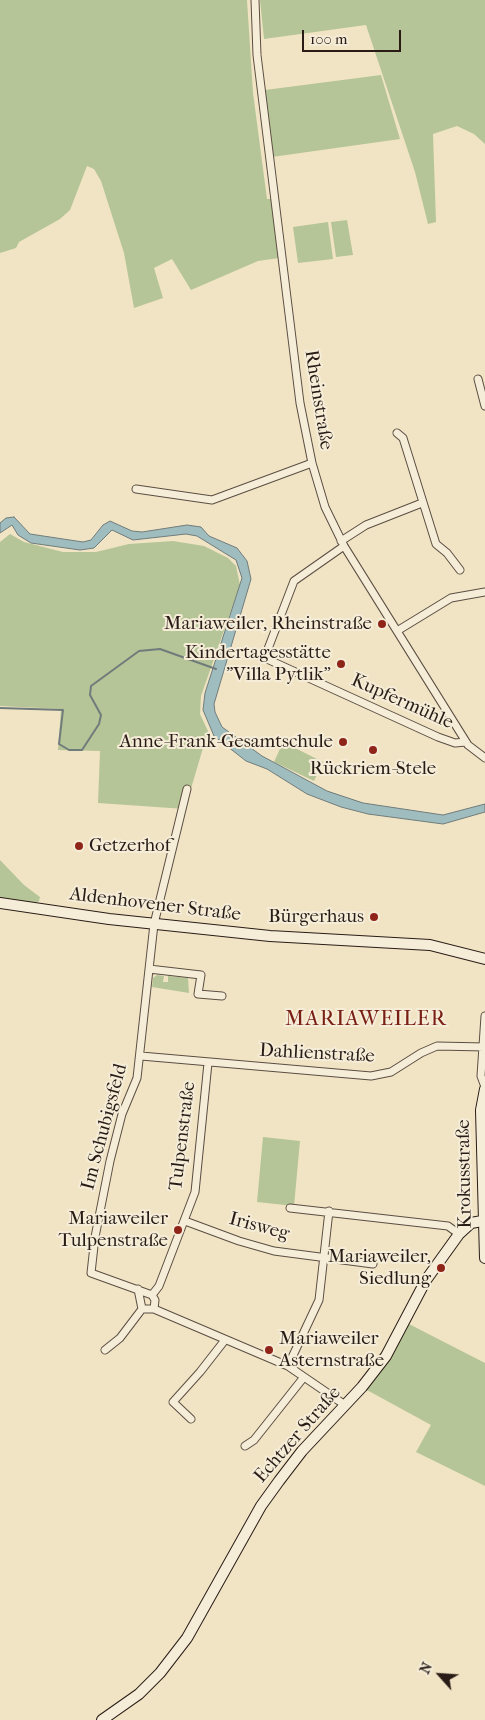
<!DOCTYPE html>
<html>
<head>
<meta charset="utf-8">
<style>
	body { margin:0 }
	#map { position:relative; width:485px; height:1720px; overflow:hidden; background:#f1e4c4; font-family:"IM FELL French Canon",serif }
	canvas { display:block }
	.north { position:absolute; left:415px; top:1650px; width:50px; height:50px; -webkit-text-stroke:4px #f6edd9; paint-order:stroke; rotate:296deg; font-size:14px; font-weight:700; line-height:20px; text-align:center; color:#291c16 }
	.north::after { content:''; display:block; margin:auto; width:18px; height:22px; background:#291c16; clip-path:polygon(50% 0,100% 100%,50% 72%,0 100%) }
	.scale { position:absolute; left:302px; top:30px; width:99px; height:22px; box-sizing:border-box; border:2px solid #291c16; border-top:0; padding-left:6px; font-size:15px; line-height:18px; white-space:nowrap; color:#291c16; -webkit-text-stroke:4px #f6edd9; paint-order:stroke }
</style>
</head>
<body>
<div id="map">
<canvas width="485" height="1720"></canvas>
<div class="north">N</div>
<div class="scale">100 m</div>
</div>
<script>
const ctx = document.querySelector('canvas').getContext('2d');
ctx.lineJoin = 'round';
function fill(path, color) { ctx.fillStyle = color; ctx.fill(path, 'evenodd'); }
const shape = rows => new Path2D(rows.map(r => 'M' + r).join(''));
function trace(path, color, width, dash) { ctx.strokeStyle = color; ctx.lineWidth = width; ctx.lineCap = dash ? 'butt' : 'round'; ctx.setLineDash(dash || []); ctx.stroke(path); }
function drawText(font, color, halo, rows, align = 'center') {
  ctx.font = font + ' "IM FELL French Canon",serif'; ctx.lineWidth = 4; ctx.setLineDash([]); ctx.textBaseline = 'middle'; ctx.strokeStyle = halo; ctx.fillStyle = color; for (const [text, x, y, turn = 0] of rows) {
    ctx.save(); ctx.translate(x, y); ctx.rotate((+turn || 0) * Math.PI / 180); ctx.textAlign = isNaN(turn) ? turn : align; if (halo) ctx.strokeText(text, 0, 0); ctx.fillText(text, 0, 0); ctx.restore();
  }
}
fill(shape([
	[0,0,247,0,253,93,267,199,272,199,279,258,258,261,191,290,172,259,154,268,163,298,134,308,124,253,101,181,94,169,87,166,70,210,60,219,19,242,16,248,0,253],
	[260,0,485,0,485,144,474,134,457,126,433,134,436,222,428,224,415,172,366,25,264,39],
	[381,75,400,139,272,157,265,90],
	[347,220,353,255,336,257,331,222],
	[328,222,333,259,298,263,293,227],
	[10,534,24,542,63,552,96,552,129,544,173,541,204,546,228,558,236,566,240,585,201,696,200,714,208,731,185,809,98,803,100,751,58,750,61,709,0,706,0,542],
	[283,742,323,762,314,781,274,762],
	[0,860,24,885,40,897,39,901,35,904,0,898],
	[157,975,164,976,163,982,168,982,168,976,188,978,189,993,152,987,153,978],
	[263,1137,300,1141,294,1206,257,1202],
	[407,1323,485,1363,485,1486,416,1452,431,1425,365,1389]
]), '#b6c597');
const water = shape([
	[14,517,30,534,83,542,91,540,103,525,110,521,132,531,142,532,187,525,201,527,209,536,237,548,247,561,251,579,214,704,215,712,222,727,262,756,327,791,363,803,443,815,485,804,485,812,443,824,368,814,341,807,307,794,267,769,246,761,214,736,203,710,205,693,242,578,236,560,197,536,186,534,133,540,112,530,94,548,80,550,31,543,18,535,12,525,0,533,0,523,6,518,14,517]
]);
fill(water, '#9fbcbe');
trace(water, '#707c7b', 1);
trace(shape([
	[0,708,63,710,59,744,69,750,82,750,99,724,101,715,90,695,91,686,139,651,160,649,216,669]
]), '#707c7b', 2);
const street = shape([
	[255,0,257,55,300,403,312,463,325,507,344,546,468,745,485,758],
	[478,379,485,406],
	[397,433,403,438,436,544,447,553,460,570],
	[136,489,212,500,312,463],
	[341,541,366,525,422,503],
	[344,546,294,581,266,654,267,659,438,737,455,743,466,742],
	[397,631,451,598,485,592],
	[187,789,154,924,137,1078,122,1114,110,1161,95,1237,91,1273,152,1295,155,1300,154,1309,288,1366,345,1405],
	[149,969,201,975,198,994,222,996],
	[485,1016,481,1076,485,1087],
	[141,1056,371,1076,391,1072,421,1053,437,1046,485,1047],
	[290,1208,448,1226,459,1234],
	[185,1221,239,1241,274,1251,373,1264],
	[138,1289,142,1309,154,1309],
	[152,1295,159,1286,195,1192,208,1063],
	[105,1350,120,1338,142,1309],
	[288,1366,319,1300,329,1211],
	[191,1419,173,1402,200,1372,225,1340],
	[245,1446,254,1440,304,1377]
]);
const secondary = shape([
	[0,903,109,919,270,936,430,945,485,959],
	[485,1089,481,1110,485,1258],
	[102,1720,139,1694,160,1673,187,1638,261,1506,279,1481,302,1451,362,1387,386,1356,426,1280,459,1234,471,1223,482,1221]
]);
trace(street, '#5b4e42', 9);
trace(secondary, '#291c16', 12);
trace(street, '#f6edd9', 7);
trace(secondary, '#f6edd9', 10);
for (const [x, y, r, color] of [
	[382,624,5,"#8f2418"],
	[341,664,5,"#8f2418"],
	[343,742,5,"#8f2418"],
	[373,750,5,"#8f2418"],
	[79,846,5,"#8f2418"],
	[374,917,5,"#8f2418"],
	[178,1230,5,"#8f2418"],
	[441,1268,5,"#8f2418"],
	[269,1350,5,"#8f2418"]
]) { const dot = new Path2D(); dot.arc(x, y, r, 0, 2 * Math.PI); ctx.fillStyle = color; ctx.fill(dot); trace(dot, '#f6edd9', 2); }
drawText('19px', '#291c16', '#f6edd9', [
	["Rheinstraße",318,400,81],
	["Kupfermühle",402,702,24],
	["Aldenhovener Straße",155,905,7],
	["Dahlienstraße",317,1054,3],
	["Im Schubigsfeld",105,1127,-75],
	["Tulpenstraße",183,1136,-83],
	["Krokusstraße",465,1174,-91],
	["Irisweg",259,1227,15],
	["Echtzer Straße",298,1435,-49]
]);
drawText('19px', '#291c16', '#f6edd9', [
	["Mariaweiler, Rheinstraße",372,624],
	["Kindertagesstätte",331,653],
	["\"Villa Pytlik\"",331,675],
	["Anne-Frank-Gesamtschule",333,742],
	["Rückriem-Stele",373,769,"center"],
	["Getzerhof",89,846,"left"],
	["Bürgerhaus",364,917],
	["Mariaweiler",168,1219],
	["Tulpenstraße",168,1241],
	["Mariaweiler,",431,1257],
	["Siedlung",431,1279],
	["Mariaweiler",279,1339,"left"],
	["Asternstraße",279,1361,"left"]
], 'right');
ctx.letterSpacing = '1px';
drawText('21px', '#7a1f14', '#f6edd9', [
	["MARIAWEILER",366,1020]
]);
ctx.letterSpacing = '0px';
</script>
</body>
</html>
